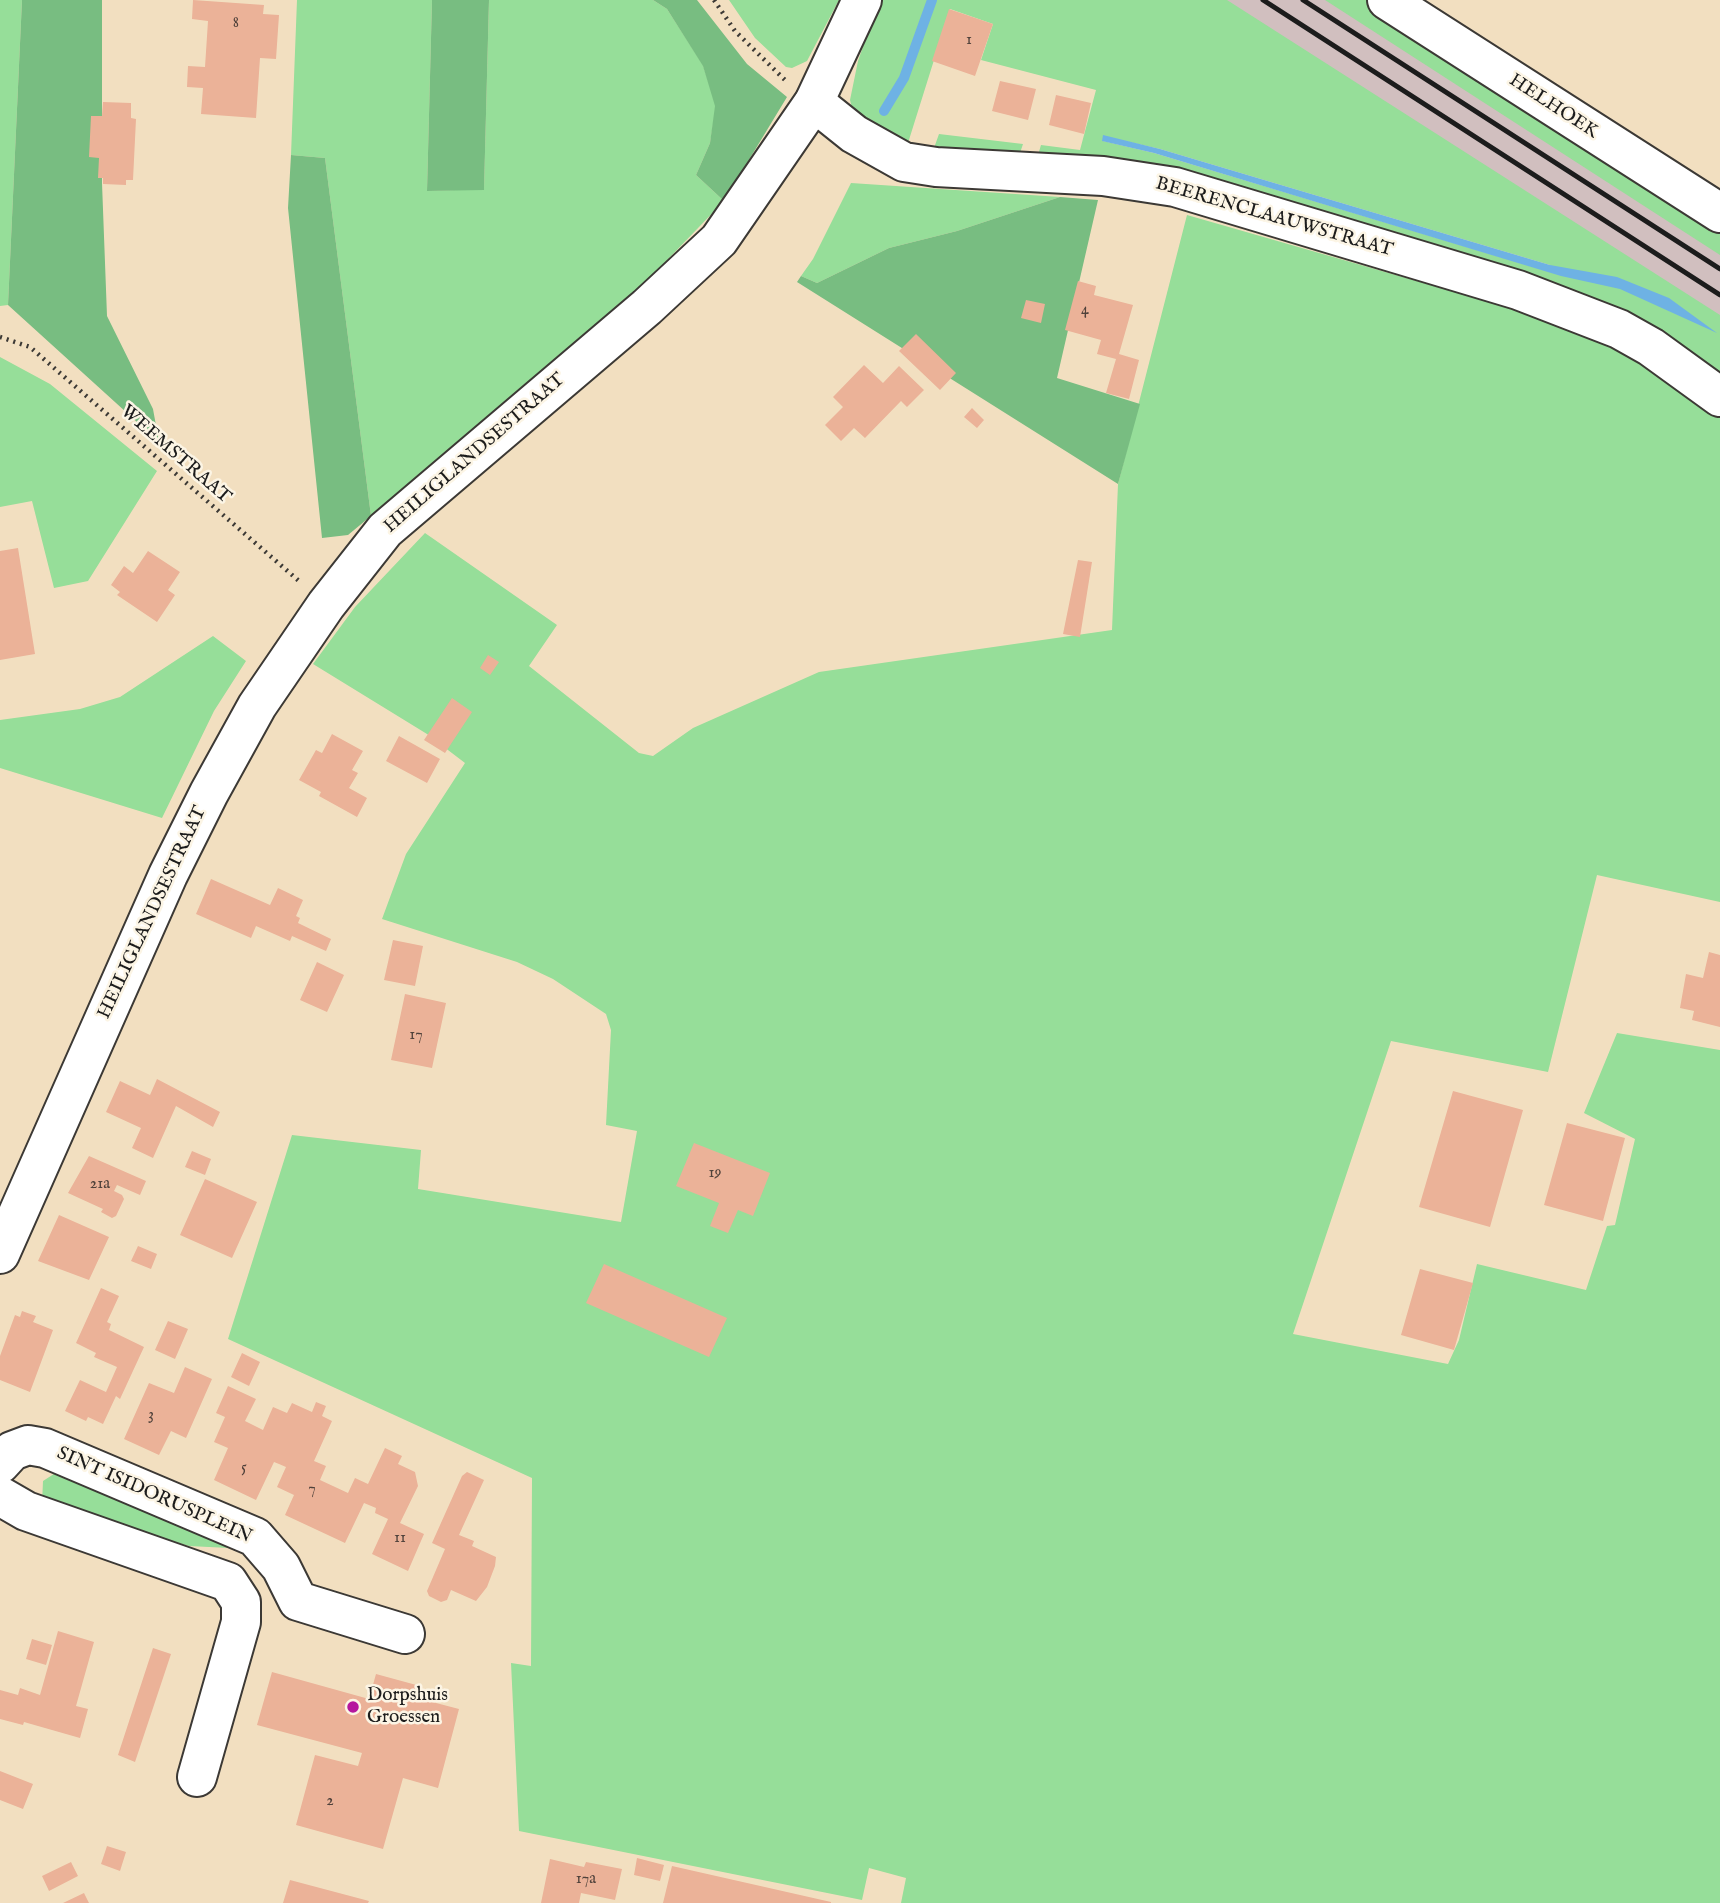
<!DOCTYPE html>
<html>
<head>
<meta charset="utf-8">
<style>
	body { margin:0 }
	canvas { display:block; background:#f2dfc0 }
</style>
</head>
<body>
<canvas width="1720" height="1903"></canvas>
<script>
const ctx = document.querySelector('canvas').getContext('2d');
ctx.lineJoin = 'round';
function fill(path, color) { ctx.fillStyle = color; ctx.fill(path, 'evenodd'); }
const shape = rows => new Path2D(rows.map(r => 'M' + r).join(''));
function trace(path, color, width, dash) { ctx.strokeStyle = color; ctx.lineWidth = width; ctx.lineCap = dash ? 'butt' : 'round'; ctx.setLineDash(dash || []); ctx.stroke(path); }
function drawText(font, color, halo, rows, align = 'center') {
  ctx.font = font + ' "IM FELL English",serif'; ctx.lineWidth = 5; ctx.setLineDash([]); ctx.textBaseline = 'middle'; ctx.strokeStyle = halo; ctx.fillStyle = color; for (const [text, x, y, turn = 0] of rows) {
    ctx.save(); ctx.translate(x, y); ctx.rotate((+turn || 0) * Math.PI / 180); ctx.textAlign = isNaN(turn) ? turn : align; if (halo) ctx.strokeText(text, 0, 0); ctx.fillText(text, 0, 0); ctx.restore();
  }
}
fill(shape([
	[1158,0,1359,0,1720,232,1720,351]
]), '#d1bfbf');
fill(shape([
	[0,0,22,0,8,305,0,306],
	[297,0,432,0,427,191,484,189,489,0,653,0,667,9,703,65,716,106,710,143,696,175,724,201,648,280,371,516,325,158,291,155],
	[729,0,839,0,807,61,792,68,786,67,755,38],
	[879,0,1227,0,1720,315,1720,382,1656,337,1038,155,1041,145,1080,150,1096,90,981,60,993,24,950,9,908,143,853,112,850,100,858,61],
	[1103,136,1160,149,1550,265,1560,275,1154,153,1103,141],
	[1325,0,1367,0,1720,227,1720,255],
	[939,134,1023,144,1019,156,934,148],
	[851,183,1060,197,957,231,889,248,817,283,801,276,813,259],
	[1187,215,1608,336,1720,417,1720,902,1597,875,1548,1072,1391,1041,1293,1334,1448,1364,1459,1340,1477,1264,1586,1290,1607,1226,1615,1225,1635,1139,1584,1113,1617,1033,1720,1050,1720,1903,901,1903,906,1878,869,1868,862,1900,519,1831,511,1663,531,1666,532,1478,228,1339,292,1135,421,1150,418,1189,621,1222,637,1131,606,1125,611,1030,606,1014,553,979,517,962,382,919,406,854,465,763,427,734,313,664,355,607,425,533,557,625,529,666,639,753,653,756,693,728,819,672,1112,630,1118,484],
	[0,357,50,384,157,471,88,581,54,588,32,501,0,507],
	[213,636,246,661,214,711,162,818,0,768,0,720,80,709,120,697],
	[57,1472,172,1523,229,1548,189,1546,42,1504,43,1481]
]), '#96de99');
fill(shape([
	[22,0,102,0,102,183,107,316,153,409,159,442,8,305],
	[432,0,489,0,484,190,427,191],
	[653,0,697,0,747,64,787,97,724,201,696,175,710,143,715,106,703,66,667,9],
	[291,155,325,158,371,516,348,535,322,538,288,208],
	[1060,197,1098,200,1057,378,1140,404,1118,484,797,282,801,276,817,283,889,248,957,231]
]), '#78bd81');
fill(shape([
	[1103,135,1160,149,1550,265,1617,277,1669,298,1717,333,1620,289,1561,276,1154,153,1102,141]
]), '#6eb2e4');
trace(shape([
	[884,111,904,78,932,0]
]), '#6eb2e4', 10);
fill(shape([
	[193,0,264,5,263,14,279,15,276,59,260,58,256,118,201,114,203,88,187,87,188,66,205,67,208,21,192,19],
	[949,9,993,24,975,76,932,61],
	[1000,81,1036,89,1028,120,992,111],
	[1056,95,1091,103,1084,134,1049,125],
	[103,102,131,103,131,118,136,119,133,180,126,180,126,185,103,184,103,178,98,178,99,158,89,157,91,116,102,116],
	[1078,281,1096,286,1094,295,1133,305,1119,354,1139,360,1129,399,1106,393,1116,359,1097,354,1101,340,1065,330],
	[1026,300,1045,304,1041,323,1021,318],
	[916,334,956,373,940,390,899,351],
	[864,365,883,383,899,366,924,390,907,407,901,401,865,438,854,428,841,441,825,425,843,407,833,397],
	[972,408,984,420,977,428,964,417],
	[18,548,35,654,0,660,0,551],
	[148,551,180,572,168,590,175,595,157,622,117,595,120,592,111,585,124,566,133,573],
	[1078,560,1092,562,1080,637,1063,634],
	[488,655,499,662,490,675,480,668],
	[452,698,472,712,445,753,424,740],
	[332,734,363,751,352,770,358,773,349,788,367,798,357,817,319,796,321,792,299,780,316,750,322,753],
	[399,736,440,759,427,783,386,761],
	[211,879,270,905,278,888,303,900,296,916,300,918,298,923,331,939,326,951,292,936,290,941,256,926,251,938,196,914],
	[393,940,423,946,415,986,384,980],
	[1709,952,1720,955,1720,1027,1692,1020,1694,1011,1680,1008,1686,974,1703,978],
	[317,962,344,975,327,1012,300,1000],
	[405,994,446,1003,432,1068,391,1060],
	[157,1079,220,1112,213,1127,176,1106,153,1158,132,1148,141,1128,106,1112,120,1081,150,1095],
	[1453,1091,1523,1110,1490,1227,1419,1207],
	[1567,1123,1625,1138,1603,1221,1544,1205],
	[694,1143,770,1173,753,1216,738,1210,728,1233,710,1226,719,1203,676,1186],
	[192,1151,211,1159,205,1175,185,1167],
	[89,1156,146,1181,140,1195,117,1185,114,1191,122,1195,124,1199,116,1216,112,1218,101,1212,103,1209,68,1193],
	[205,1179,257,1202,232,1258,180,1235],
	[59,1215,109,1237,89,1280,38,1261],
	[138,1246,157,1254,151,1269,131,1261],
	[604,1264,727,1318,709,1357,586,1303],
	[1420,1269,1473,1283,1454,1350,1401,1335],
	[101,1288,119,1296,107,1322,111,1324,109,1330,144,1347,120,1399,116,1396,103,1424,88,1417,86,1421,65,1411,80,1380,106,1392,117,1367,94,1357,96,1353,76,1343],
	[22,1311,36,1316,33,1322,53,1330,30,1392,0,1380,0,1356,15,1315,20,1317],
	[168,1321,188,1329,175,1359,155,1350],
	[242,1353,260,1362,249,1386,231,1377],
	[185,1367,212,1379,186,1438,171,1431,159,1455,124,1439,149,1383,174,1393],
	[228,1386,256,1399,245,1421,263,1430,273,1407,287,1413,292,1403,312,1412,316,1402,326,1406,322,1416,332,1421,314,1461,326,1466,320,1480,348,1493,355,1478,368,1484,385,1448,402,1456,398,1464,415,1472,418,1486,400,1523,424,1534,408,1571,372,1554,388,1519,375,1513,376,1508,364,1503,345,1543,285,1515,294,1495,277,1487,286,1467,279,1464,274,1462,256,1500,214,1480,228,1448,214,1442,225,1417,216,1413],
	[467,1472,484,1480,459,1535,474,1541,472,1546,496,1557,495,1566,487,1587,476,1601,451,1590,447,1600,441,1602,429,1596,427,1591,445,1549,432,1543,462,1476],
	[58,1631,94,1642,76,1706,88,1709,80,1738,24,1722,23,1725,0,1719,0,1690,18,1695,20,1688,40,1695],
	[32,1639,52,1645,46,1665,26,1659],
	[153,1648,171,1654,135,1762,118,1755],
	[272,1672,369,1699,376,1674,420,1686,417,1698,459,1709,438,1788,403,1778,383,1849,296,1825,315,1755,358,1766,362,1753,257,1725],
	[0,1771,33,1784,23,1809,0,1800],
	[107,1846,126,1852,120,1871,101,1864],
	[637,1858,664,1865,660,1881,634,1875],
	[550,1859,584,1867,586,1862,622,1869,615,1900,581,1893,579,1903,541,1903],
	[71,1862,78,1876,49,1891,42,1876],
	[672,1866,831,1902,831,1903,663,1903],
	[290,1880,369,1901,368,1903,283,1903],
	[84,1893,89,1903,63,1903]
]), '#ebb298');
const minor = shape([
	[1387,0,1720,213],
	[814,102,854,134,904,162,936,167,1103,176,1175,187,1518,290,1619,329,1651,347,1720,397],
	[0,1464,12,1451,28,1445,45,1448,255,1537,281,1567,298,1601,405,1634],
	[0,1496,26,1511,228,1582,241,1602,241,1622,197,1777]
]);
const tertiary = shape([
	[0,1254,168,875,209,793,257,706,326,605,385,530,647,307,719,240,814,102,862,0]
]);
trace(minor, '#3c3935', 42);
trace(tertiary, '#3c3935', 42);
trace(shape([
	[714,0,735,31,785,80],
	[0,337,30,347,299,581]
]), '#3c3935', 4.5, [2, 5]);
trace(minor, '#fff', 38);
trace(tertiary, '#fff', 38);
trace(shape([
	[1263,0,1720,295],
	[1303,0,1720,269]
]), '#1c1c1c', 5);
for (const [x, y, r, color] of [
	[353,1707,7,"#b5179e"]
]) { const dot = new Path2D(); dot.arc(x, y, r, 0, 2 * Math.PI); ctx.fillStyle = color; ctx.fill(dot); trace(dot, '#fcf5e5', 2.5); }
drawText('16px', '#50423b', null, [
	["8",236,24],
	["1",969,41],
	["4",1085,311],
	["17",416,1036],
	["19",715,1174],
	["21a",100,1185],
	["3",151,1416],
	["5",244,1469],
	["7",312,1490],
	["11",400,1539],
	["2",330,1802],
	["17a",586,1880]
]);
drawText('19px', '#1c1c1c', '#fcf5e5', [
	["HELHOEK",1553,107,33],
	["BEERENCLAAUWSTRAAT",1274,218,16],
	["HEILIGLANDSESTRAAT",475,454,-41],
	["WEEMSTRAAT",175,455,41],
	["HEILIGLANDSESTRAAT",153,913,-65],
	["SINT ISIDORUSPLEIN",154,1496,24]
]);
drawText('19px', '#1c1c1c', '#fcf5e5', [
	["Dorpshuis",367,1696],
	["Groessen",367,1718]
], 'left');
</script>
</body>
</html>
